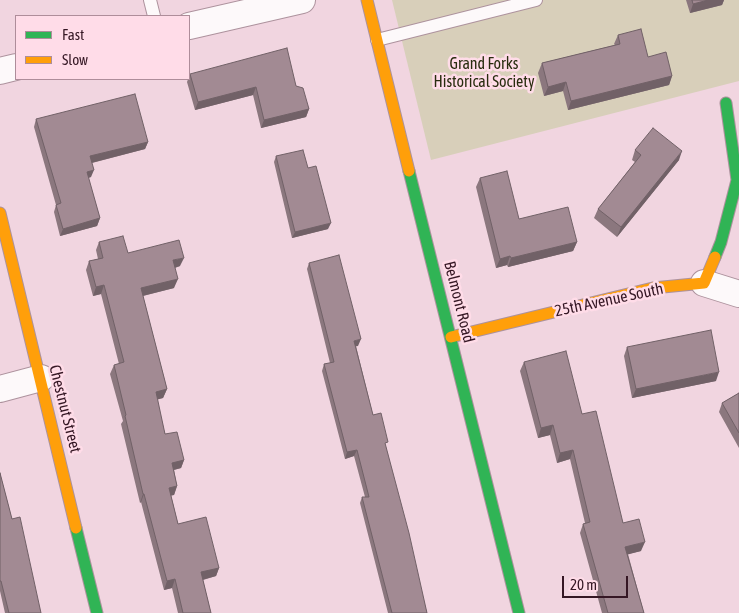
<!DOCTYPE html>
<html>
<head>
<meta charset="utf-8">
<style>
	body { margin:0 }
	#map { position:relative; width:739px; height:613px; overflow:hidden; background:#f1d5e0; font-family:"Asap Condensed",sans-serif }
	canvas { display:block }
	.legend { position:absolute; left:15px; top:15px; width:175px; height:65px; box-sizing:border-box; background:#ffdce8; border:1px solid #ae8d9a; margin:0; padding:6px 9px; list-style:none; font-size:15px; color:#351724 }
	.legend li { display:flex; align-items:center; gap:10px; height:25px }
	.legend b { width:25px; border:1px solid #ae8d9a }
	.scale { position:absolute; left:562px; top:576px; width:66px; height:22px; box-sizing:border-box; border:2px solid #351724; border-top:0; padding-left:6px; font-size:15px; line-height:18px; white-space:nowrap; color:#351724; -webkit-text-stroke:4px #ffdce8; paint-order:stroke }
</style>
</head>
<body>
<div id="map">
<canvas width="739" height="613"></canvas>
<ul class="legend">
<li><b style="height:6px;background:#30b455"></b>Fast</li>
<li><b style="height:6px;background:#ff9f0a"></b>Slow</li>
</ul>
<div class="scale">20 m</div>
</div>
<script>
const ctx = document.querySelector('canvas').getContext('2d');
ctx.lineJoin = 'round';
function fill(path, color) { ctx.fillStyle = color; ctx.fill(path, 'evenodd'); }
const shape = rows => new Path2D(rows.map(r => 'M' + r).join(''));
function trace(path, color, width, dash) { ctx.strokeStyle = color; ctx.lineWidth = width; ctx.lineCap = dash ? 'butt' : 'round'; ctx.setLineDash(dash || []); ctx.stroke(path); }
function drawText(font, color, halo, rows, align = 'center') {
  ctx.font = font + ' "Asap Condensed",sans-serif'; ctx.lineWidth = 5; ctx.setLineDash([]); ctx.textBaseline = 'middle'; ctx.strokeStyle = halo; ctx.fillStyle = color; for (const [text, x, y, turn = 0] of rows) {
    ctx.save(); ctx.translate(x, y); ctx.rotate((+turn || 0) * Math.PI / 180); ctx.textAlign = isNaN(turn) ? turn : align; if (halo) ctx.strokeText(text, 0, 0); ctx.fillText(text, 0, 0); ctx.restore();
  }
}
fill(shape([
	[392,0,739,0,739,81,431,160]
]), '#d8cfba');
const lane = shape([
	[150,0,154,16],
	[377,40,536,0]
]);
const street = shape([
	[189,26,302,0],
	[0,71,16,67],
	[704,283,739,294],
	[0,389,41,378]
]);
const fast = shape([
	[409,171,519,613],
	[715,257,721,242,737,180,726,103],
	[76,528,97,613]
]);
const slow = shape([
	[367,0,409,171],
	[0,213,76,528],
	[451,337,653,288,704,283,715,257]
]);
trace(lane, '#ad929d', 14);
trace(street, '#ad929d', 28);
trace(fast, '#ad929d', 13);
trace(slow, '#ad929d', 13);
trace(lane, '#fdf9fa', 12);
trace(street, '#fdf9fa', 26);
trace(fast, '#30b455', 11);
trace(slow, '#ff9f0a', 11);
fill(shape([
	[686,0,724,0,722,5,690,13],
	[618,35,672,76,669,85,568,110,563,91,544,96,538,73,542,63,615,45,614,44],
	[190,74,296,86,309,109,306,117,261,128,253,95,195,110,187,82],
	[36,119,148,142,145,149,92,163,91,177,88,178,100,218,97,226,60,236,54,212,56,205,34,127],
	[635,150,679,160,617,237,594,218,598,209,635,162,632,160],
	[276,156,308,168,328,229,292,238,274,162],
	[480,178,519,219,577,242,573,251,508,267,507,265,496,268,476,187],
	[99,242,128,253,180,266,175,268,174,288,143,296,167,389,163,398,157,399,165,434,184,460,181,468,174,470,177,486,174,495,171,495,178,524,219,568,216,576,203,580,211,613,178,613,172,588,164,590,141,502,140,503,121,424,123,421,110,374,114,365,119,364,101,294,93,296,86,270,89,261,98,259,96,250],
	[309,263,358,346,356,346,373,415,386,447,427,613,388,613,360,503,362,497,365,497,354,456,345,459,322,371,324,364,330,363,307,269],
	[627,347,716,381,632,398,624,356],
	[524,362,582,414,623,523,641,551,628,554,644,613,602,613,580,533,583,524,585,523,570,459,557,463,550,435,538,438,520,371],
	[739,393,739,448,719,412,722,403],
	[0,473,12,519,41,613,5,613,0,591]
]), '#8b777e');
fill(shape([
	[708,0,724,0,722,5,690,13,693,4],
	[672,76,669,85,568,110,571,101],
	[566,82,563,91,544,96,548,87],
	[256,87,253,95,195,110,198,102],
	[309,109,306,117,261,128,264,120],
	[148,142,145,149,87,164,90,156],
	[682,151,679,160,617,237,621,227],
	[94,170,91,177,84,179,87,172],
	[100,218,97,226,60,236,63,229],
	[331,223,328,229,292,238,295,232],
	[577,242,573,251,508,267,511,258],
	[510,256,507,265,496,268,500,259],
	[184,258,180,266,170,269,173,260],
	[178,279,174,288,138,297,141,288],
	[104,285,101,294,93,296,96,287],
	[361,339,358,346,352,347,354,341],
	[719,372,716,381,632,398,636,389],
	[167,389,163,398,152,401,156,392],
	[553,425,550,435,538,438,541,428],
	[357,450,354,456,345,459,347,452],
	[573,450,570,459,557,463,560,453],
	[184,460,181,468,169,471,172,463],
	[177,486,174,495,166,497,169,488],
	[143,494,144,494,141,502,140,503],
	[645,542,641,551,622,556,625,547],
	[219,568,216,576,198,581,201,572],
	[175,579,172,588,164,590,167,581]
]), '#716167');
const building = shape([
	[692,0,708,0,693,4,692,0],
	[641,29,648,57,666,52,672,76,571,101,566,82,548,87,542,63,620,44,618,35,641,29],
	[287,48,296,86,303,88,309,109,264,120,256,87,198,102,190,74,287,48],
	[135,94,148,142,90,156,94,170,87,172,100,218,63,229,56,205,61,203,36,119,135,94],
	[653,128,682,151,621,227,598,209,641,155,635,150,653,128],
	[303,150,308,168,316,166,331,223,295,232,276,156,303,150],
	[507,171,519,219,568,207,577,242,511,258,510,256,500,259,480,178,507,171],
	[123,236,128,253,179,240,184,258,173,260,178,279,141,288,167,389,156,392,165,434,177,432,184,460,172,463,177,486,169,488,178,524,206,517,219,568,201,572,211,613,183,613,175,579,167,581,144,494,143,494,125,416,126,415,114,365,124,362,104,285,96,287,89,261,103,258,99,242,123,236],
	[339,255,361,339,354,341,373,415,381,413,388,442,385,443,409,533,427,613,392,613,362,497,369,497,357,450,347,452,324,364,334,362,309,263,339,255],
	[711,330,719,372,636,389,627,347,711,330],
	[566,351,582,414,596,411,623,523,639,519,645,542,625,547,644,613,608,613,583,524,590,522,573,450,560,453,553,425,541,428,524,362,566,351],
	[739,393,739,433,722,403,739,393],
	[0,473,12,519,20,517,41,613,9,613,1,581,0,581,0,473]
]);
fill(building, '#a28a93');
trace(building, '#716167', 1);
drawText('16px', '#282c0e', '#ffdce8', [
	["Grand Forks",484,64],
	["Historical Society",484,82]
]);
drawText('16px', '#351724', '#ffdce8', [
	["25th Avenue South",609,300,-12],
	["Belmont Road",459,302,76],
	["Chestnut Street",65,409,76]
]);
</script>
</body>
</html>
